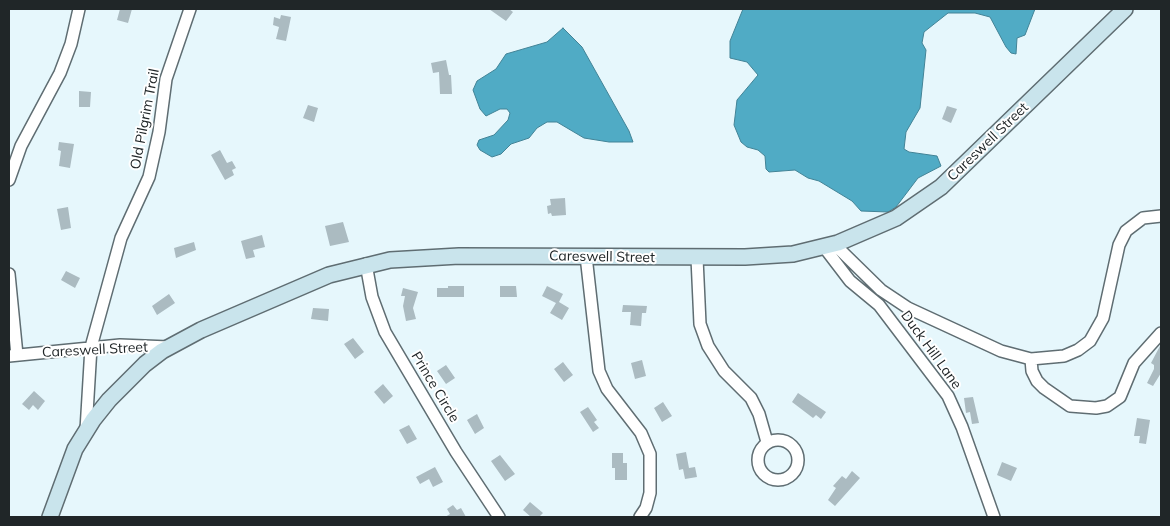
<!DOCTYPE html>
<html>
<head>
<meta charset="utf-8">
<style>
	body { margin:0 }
	#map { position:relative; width:1170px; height:526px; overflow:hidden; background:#e6f7fc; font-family:Mulish,sans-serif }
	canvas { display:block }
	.frame { position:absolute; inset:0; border:10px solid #202628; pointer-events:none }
</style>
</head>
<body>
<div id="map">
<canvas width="1170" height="526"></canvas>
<div class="frame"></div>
</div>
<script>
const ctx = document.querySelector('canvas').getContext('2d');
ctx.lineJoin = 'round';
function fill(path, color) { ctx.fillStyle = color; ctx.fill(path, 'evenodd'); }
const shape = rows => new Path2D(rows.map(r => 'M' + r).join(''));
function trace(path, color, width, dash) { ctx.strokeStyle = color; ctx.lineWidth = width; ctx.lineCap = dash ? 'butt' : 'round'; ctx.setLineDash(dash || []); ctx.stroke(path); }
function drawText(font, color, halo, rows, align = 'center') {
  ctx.font = font + ' Mulish,sans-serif'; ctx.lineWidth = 4; ctx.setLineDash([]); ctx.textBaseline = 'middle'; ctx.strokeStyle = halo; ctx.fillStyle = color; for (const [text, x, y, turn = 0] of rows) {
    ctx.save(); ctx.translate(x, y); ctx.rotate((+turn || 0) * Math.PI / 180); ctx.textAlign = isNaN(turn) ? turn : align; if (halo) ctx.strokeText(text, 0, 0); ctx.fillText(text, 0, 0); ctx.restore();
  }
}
const water = shape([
	[743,9,1035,9,1025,35,1017,38,1016,54,1011,53,1006,47,990,17,975,13,948,13,924,32,922,43,926,50,920,108,906,132,904,149,909,152,937,156,941,166,918,178,896,207,888,212,861,211,852,201,819,181,808,178,795,170,769,172,766,169,765,156,758,150,747,147,741,142,734,125,737,100,758,75,747,62,730,58,730,41,743,9],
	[563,28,582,47,629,131,633,142,609,142,584,138,557,122,547,122,537,128,529,138,511,144,501,154,492,157,480,150,477,145,479,140,494,135,508,120,510,113,507,109,500,109,486,116,480,109,473,90,477,81,496,69,506,54,547,42,563,28]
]);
fill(water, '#50abc5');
trace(water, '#428396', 1);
fill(shape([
	[120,9,132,9,128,23,117,20],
	[489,9,509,9,513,12,506,21],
	[281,15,291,17,286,41,276,39,279,27,273,25,274,17,280,19],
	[446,60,449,75,451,75,452,94,440,94,439,72,433,73,431,63],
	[79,91,91,92,90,107,79,107],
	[308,105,318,108,314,122,303,118],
	[947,106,957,109,951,123,942,119],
	[59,142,74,144,70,168,59,166,61,151,58,150],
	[220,150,227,163,232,161,236,168,232,170,234,175,225,180,211,155],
	[565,198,566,215,552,216,551,213,548,214,547,206,551,205,550,199],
	[68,207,71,228,61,230,57,209],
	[343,222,349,242,330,246,325,226],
	[262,235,265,247,253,250,255,257,246,259,241,241],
	[194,242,196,250,176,258,174,248],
	[66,271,80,278,75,288,61,280],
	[448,286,464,286,464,297,437,297,437,288,448,288],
	[500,286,516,286,517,297,500,297],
	[547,286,563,294,559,302,569,308,562,320,550,313,556,303,542,296],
	[403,288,418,292,413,308,416,319,406,321,403,306,405,296,401,296],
	[169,294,175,303,157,315,152,306],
	[623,305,647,306,646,313,642,313,641,326,630,325,631,312,622,312],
	[313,308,329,309,328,321,311,319],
	[353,338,364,352,355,359,344,344],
	[1161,344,1161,373,1153,386,1147,383,1154,369,1154,365,1151,363],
	[642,360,646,376,635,379,631,363],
	[563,362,573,375,564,382,554,369],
	[446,365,455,378,446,384,437,371],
	[383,384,393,396,384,404,374,392],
	[34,391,45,401,38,410,33,405,29,410,22,404],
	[798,393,826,412,821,419,816,415,813,418,792,402],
	[973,397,979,423,972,424,970,412,966,413,964,398],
	[663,402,672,416,662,422,654,408],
	[588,407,597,420,594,422,599,428,593,432,580,412],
	[477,414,484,428,475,434,467,420],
	[1137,418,1150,420,1146,444,1139,443,1140,436,1134,436],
	[409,425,417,439,407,444,399,430],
	[686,452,689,468,695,467,697,477,685,479,683,469,679,470,676,454],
	[612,453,623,453,623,463,627,463,627,480,615,480,615,468,612,468],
	[500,455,515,474,505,481,491,461],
	[1002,462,1017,468,1011,481,997,475],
	[435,467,443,482,433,487,429,479,420,484,416,477],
	[852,471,860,478,835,506,828,500,836,488,833,486,842,476,846,479],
	[530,502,543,513,539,517,531,517,523,510],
	[453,505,457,510,461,508,466,517,445,517,450,514,447,509]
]), '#abbbc1');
const street = shape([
	[9,180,21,146,60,73,71,44,79,9],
	[1161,216,1143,218,1126,231,1119,245,1103,318,1090,341,1078,350,1064,356,1031,359,1032,371,1037,381,1044,388,1070,406,1096,408,1107,406,1120,397,1134,363,1161,333],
	[834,244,881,290,908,308,1001,351,1031,359],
	[824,247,850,281,879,305,948,396,962,427,994,517],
	[586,256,599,371,607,389,641,433,650,454,650,493,646,508,640,517],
	[697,258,700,324,708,346,724,371,751,398,759,414,767,442],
	[366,264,372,297,385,332,456,452,499,517],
	[9,274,17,355],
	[9,356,120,345,169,347],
	[86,430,91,347,121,238,149,177,159,132,166,79,190,9],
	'758 460a20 20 0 1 1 40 0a20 20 0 1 1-40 0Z'
]);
const secondary = shape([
	[50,517,75,449,93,420,109,400,145,364,162,351,201,330,329,275,390,260,459,256,745,257,793,254,838,243,896,218,941,187,1125,9]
]);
trace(street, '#5f6d72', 14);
trace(secondary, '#5f6d72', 18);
trace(street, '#fff', 11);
trace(secondary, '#c9e4ec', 15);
drawText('14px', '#202628', '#fff', [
	["Old Pilgrim Trail",145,119,-79],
	["Careswell Street",988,142,-44],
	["Careswell Street",602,257,1],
	["Careswell Street",95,350,-3],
	["Duck Hill Lane",931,350,54],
	["Prince Circle",435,387,59]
]);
</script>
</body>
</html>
